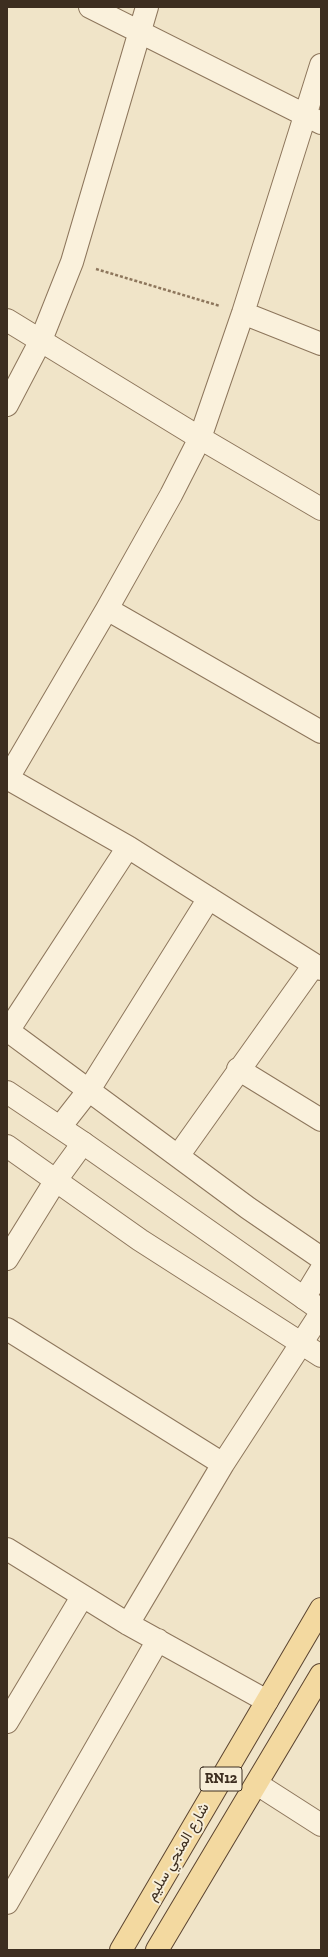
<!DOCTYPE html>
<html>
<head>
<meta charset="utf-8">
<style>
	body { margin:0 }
	#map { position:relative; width:328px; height:1957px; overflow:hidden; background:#f0e4c8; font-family:"Zilla Slab",serif }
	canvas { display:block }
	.frame { position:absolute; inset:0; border:8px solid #3d2e20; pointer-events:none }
</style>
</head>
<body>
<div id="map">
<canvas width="328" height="1957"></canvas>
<div class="frame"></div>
</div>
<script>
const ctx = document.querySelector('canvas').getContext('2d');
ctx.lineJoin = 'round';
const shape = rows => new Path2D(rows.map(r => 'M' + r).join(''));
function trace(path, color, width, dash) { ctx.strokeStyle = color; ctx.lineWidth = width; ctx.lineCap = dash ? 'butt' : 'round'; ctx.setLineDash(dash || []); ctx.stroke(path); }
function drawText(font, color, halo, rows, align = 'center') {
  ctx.font = font + ' "Zilla Slab",Vazirmatn,serif'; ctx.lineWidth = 4; ctx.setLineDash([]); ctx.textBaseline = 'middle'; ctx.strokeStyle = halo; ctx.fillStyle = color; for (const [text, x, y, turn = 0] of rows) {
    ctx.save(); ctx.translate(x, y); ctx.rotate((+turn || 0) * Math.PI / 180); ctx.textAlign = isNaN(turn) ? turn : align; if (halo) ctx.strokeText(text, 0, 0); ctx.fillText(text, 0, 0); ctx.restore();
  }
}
const minor = shape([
	[90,7,321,123],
	[243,313,321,344],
	[7,320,200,438,321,509],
	[7,405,41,340,72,262,147,7],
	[107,609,321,732],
	[7,778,128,847,321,969],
	[8,778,107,609,171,495,200,438,243,313,321,65],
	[7,1030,248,1208,321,1258],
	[8,1031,128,847],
	[238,1069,321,1120],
	[60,1127,89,1090,209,898],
	[178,1156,314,965],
	[7,1259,56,1180,83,1143],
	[304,1298,321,1270],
	[7,1329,223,1464,128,1624],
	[223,1464,321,1313],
	[7,1549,128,1624,267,1701],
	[7,1722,82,1597],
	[257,1784,321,1825],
	[7,1903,158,1640]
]);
const tertiary = shape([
	[7,1092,83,1143,321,1310],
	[7,1146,140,1240,321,1356]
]);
const primary = shape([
	[121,1950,321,1609],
	[157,1950,321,1675]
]);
trace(minor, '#8d765c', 24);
trace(tertiary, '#8d765c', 24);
trace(primary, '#5b4430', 24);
trace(shape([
	[96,269,220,306]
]), '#8d765c', 2.5, [3, 2]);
trace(minor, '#faf1dc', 22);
trace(tertiary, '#faf1dc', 22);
trace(primary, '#f3d9a0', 22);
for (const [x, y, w] of [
	[221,1779,42]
]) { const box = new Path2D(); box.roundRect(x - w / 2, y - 12, w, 24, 3); ctx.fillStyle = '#f7eed8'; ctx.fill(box); trace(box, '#3d2e20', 1); }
drawText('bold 14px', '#3d2e20', null, [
	["RN12",221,1779]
]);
drawText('15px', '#3d2e20', '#f7eed8', [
	["شارع المنجي سليم",178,1852,-60]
]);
</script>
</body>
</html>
